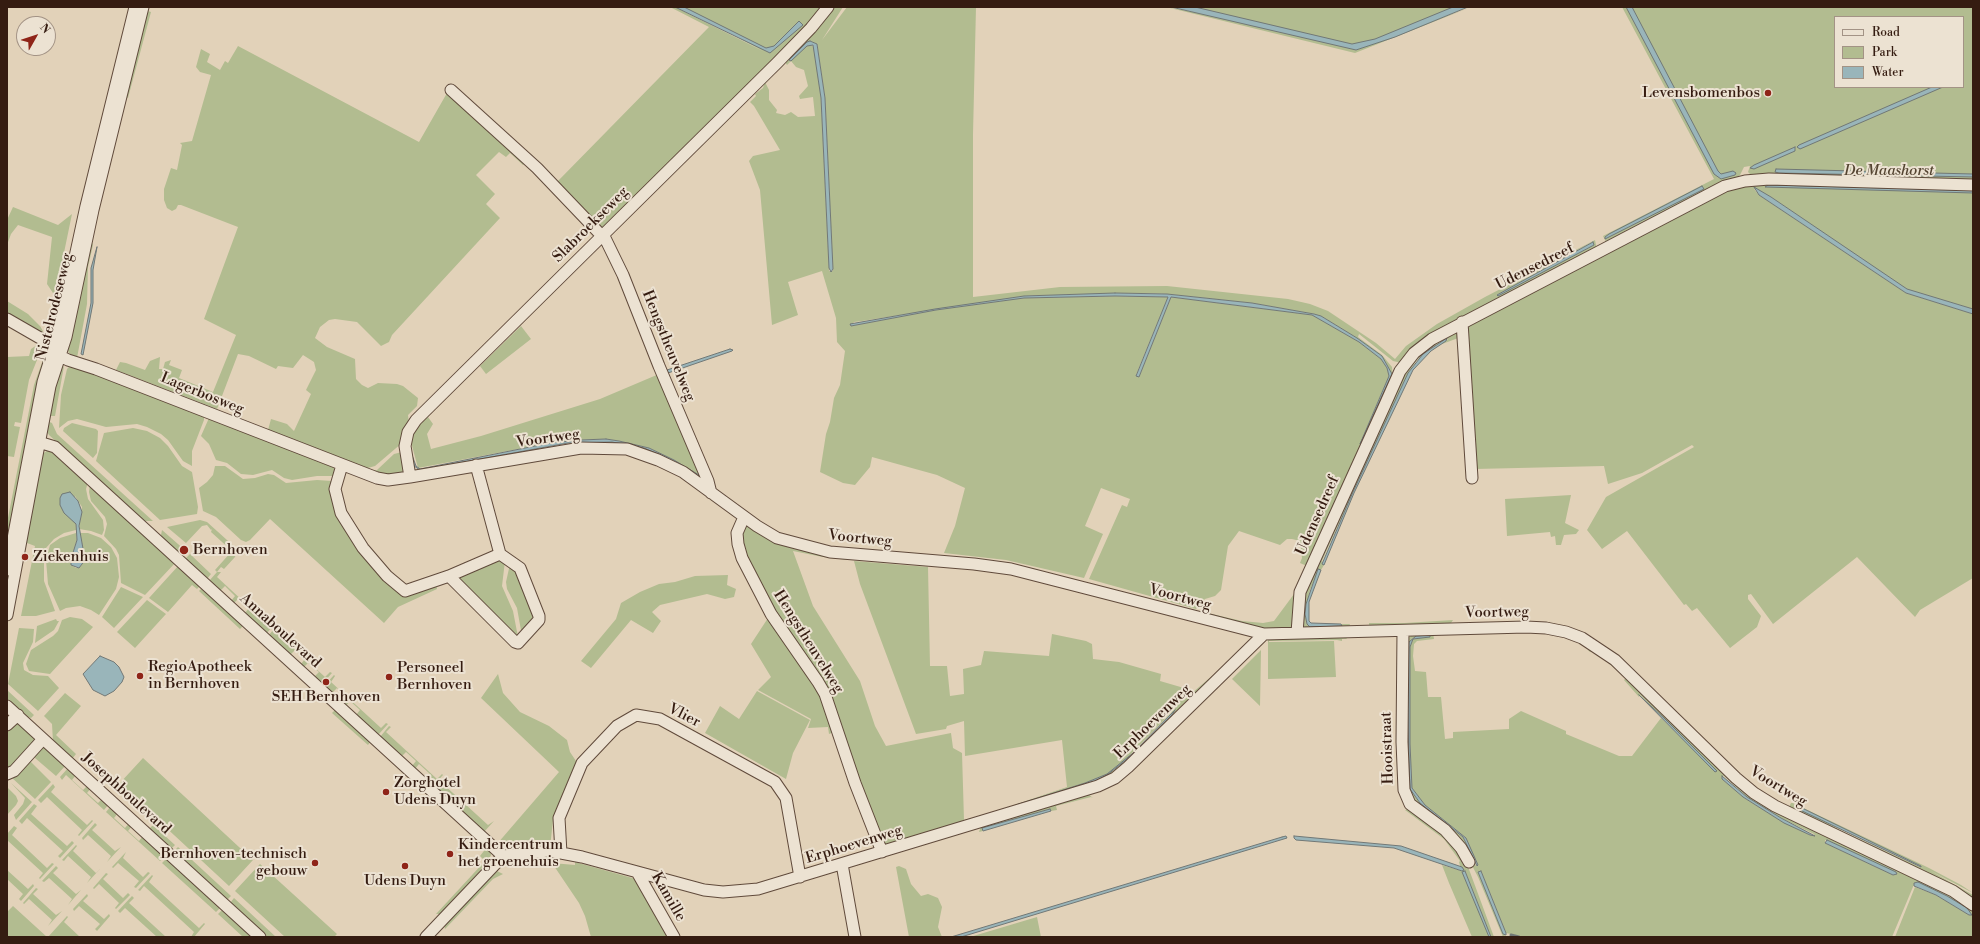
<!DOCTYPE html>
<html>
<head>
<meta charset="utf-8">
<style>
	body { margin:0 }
	#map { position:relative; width:1980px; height:944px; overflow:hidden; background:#e2d2b9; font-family:"Libre Bodoni",serif }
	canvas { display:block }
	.frame { position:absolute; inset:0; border:8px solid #351c11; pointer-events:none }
	.legend { position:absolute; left:1834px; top:16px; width:130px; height:72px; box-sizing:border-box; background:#ece2d2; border:1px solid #a39385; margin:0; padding:5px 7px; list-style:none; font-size:12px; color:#351c11 }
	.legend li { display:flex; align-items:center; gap:8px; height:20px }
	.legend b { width:20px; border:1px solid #a39385 }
	.north { position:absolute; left:16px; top:16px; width:40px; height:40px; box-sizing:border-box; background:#ece2d2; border:1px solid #a39385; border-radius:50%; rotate:51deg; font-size:11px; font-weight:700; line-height:16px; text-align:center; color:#351c11 }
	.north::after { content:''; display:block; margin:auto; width:14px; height:18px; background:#8f2418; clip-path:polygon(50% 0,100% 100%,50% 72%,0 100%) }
</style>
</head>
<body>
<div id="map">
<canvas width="1980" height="944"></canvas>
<div class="frame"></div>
<ul class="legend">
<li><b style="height:5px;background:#ece2d2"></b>Road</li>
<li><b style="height:11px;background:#b2bc90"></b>Park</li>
<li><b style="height:11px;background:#99b5ba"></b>Water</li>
</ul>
<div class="north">N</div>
</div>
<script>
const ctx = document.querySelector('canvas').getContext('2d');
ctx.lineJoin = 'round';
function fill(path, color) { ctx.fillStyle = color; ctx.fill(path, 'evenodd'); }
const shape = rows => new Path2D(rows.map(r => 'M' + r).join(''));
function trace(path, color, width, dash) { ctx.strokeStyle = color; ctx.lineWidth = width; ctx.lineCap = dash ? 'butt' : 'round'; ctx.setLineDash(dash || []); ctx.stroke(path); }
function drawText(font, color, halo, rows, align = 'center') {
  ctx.font = font + ' "Libre Bodoni",serif'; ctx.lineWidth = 4; ctx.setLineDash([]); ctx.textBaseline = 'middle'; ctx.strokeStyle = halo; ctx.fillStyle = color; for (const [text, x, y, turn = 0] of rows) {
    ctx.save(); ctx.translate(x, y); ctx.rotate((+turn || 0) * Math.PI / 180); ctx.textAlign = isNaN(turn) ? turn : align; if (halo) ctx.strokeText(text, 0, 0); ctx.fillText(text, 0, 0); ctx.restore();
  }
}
fill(shape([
	[670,7,675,7,765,52,680,7,843,7,822,40,847,7,976,7,973,134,973,297,1060,287,1167,286,1288,299,1310,304,1328,311,1376,343,1395,359,1406,346,1437,324,1485,297,1595,240,1597,250,1441,331,1402,363,1393,361,1359,334,1358,337,1382,355,1392,367,1393,379,1307,569,1293,625,1288,629,1263,630,1202,614,1203,610,1203,612,1242,621,1263,623,1274,621,1297,590,1307,566,1300,563,1302,558,1300,541,1292,539,1287,539,1280,545,1239,531,1228,546,1221,590,1215,596,1205,599,1196,609,1089,579,1122,505,1127,507,1130,499,1101,488,1085,526,1103,534,1084,578,1006,560,944,553,955,526,965,488,937,475,872,457,870,467,855,485,843,483,820,472,826,434,830,422,834,398,840,385,845,351,837,342,836,318,822,271,788,282,798,315,772,325,760,190,749,161,753,156,780,150,754,106,750,102,756,96,755,94,763,88,765,82,769,90,769,100,777,110,776,113,785,115,791,112,798,117,815,116,813,97,800,99,799,96,808,86,804,70,796,67,791,61,787,65,785,62,603,230,450,86,451,84,557,182,709,27],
	[810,41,817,44,825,98,833,271,829,271,829,268,821,98,814,47,811,45,807,46],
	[1592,242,1594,245,1498,295,1497,295],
	[1141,293,1167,294,1252,303,1314,314,1321,316,1357,338,1382,356,1392,374,1360,443,1389,376,1387,368,1381,359,1359,342,1312,315,1171,297,1139,377,1136,375,1168,297,1115,296,1024,298,936,310,851,326,854,322,862,321,1024,296],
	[1166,7,1193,12,1176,7,1464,7,1354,50,1356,50,1471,7,1355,53],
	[1622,7,1973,7,1973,309,1907,290,1771,197,1754,189,1759,195,1906,293,1973,314,1973,578,1920,610,1915,617,1857,557,1773,624,1751,594,1748,595,1748,599,1761,616,1757,627,1730,648,1697,608,1692,611,1686,604,1684,605,1627,531,1602,549,1587,530,1606,497,1694,447,1692,445,1642,473,1608,484,1604,466,1475,469,1467,323,1752,176,1748,172,1750,166,1744,167,1740,175,1732,182,1606,242,1603,236,1714,179],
	[1835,17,1963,17,1963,87,1835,87],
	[144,10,151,12,128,98,124,96],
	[238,46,419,142,447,93,527,161,523,165,510,153,506,157,499,152,476,175,495,194,486,204,500,218,392,335,389,342,381,346,357,322,335,319,329,320,320,327,315,338,327,347,355,359,356,379,362,385,368,388,378,383,397,384,403,386,418,398,417,406,408,415,409,424,402,443,375,466,364,469,268,430,271,419,287,424,294,431,311,394,306,390,316,370,314,362,303,355,293,368,278,366,276,369,249,356,238,354,217,409,116,370,120,362,126,363,145,370,150,361,160,357,159,369,163,369,165,362,171,360,169,365,182,370,179,378,213,392,236,335,204,319,238,227,181,205,178,205,176,209,172,211,167,208,164,200,164,189,171,168,177,170,182,145,180,143,192,141,211,75,200,72,196,67,201,49,210,54,207,62,220,70,225,61,228,63],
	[13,207,58,225,72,214,55,296,47,284,52,237,18,225,11,234,7,245,7,220],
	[90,237,93,245,88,267,87,304,77,358,69,353,67,348],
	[7,301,28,314,40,326,43,331,41,334,7,313],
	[521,326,531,339,486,374,480,366],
	[1455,329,1461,337,1442,344,1448,339,1446,338,1428,350,1417,360,1408,373,1335,532,1322,561,1324,565,1321,570,1319,569,1310,590,1305,613,1307,624,1350,624,1348,629,1306,629,1302,624,1301,601,1399,380,1416,355],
	[40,343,43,345,29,380,21,423,15,422,14,426,20,427,14,457,7,456,7,357,29,356,31,349],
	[45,354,48,355,10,531,7,534,7,523,34,385],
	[64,366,55,416,47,416,55,376],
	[79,366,204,414,204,420,192,451,192,466,183,461,168,440,161,434,147,427,137,424,106,427,77,419,68,421,59,428,61,395,67,369,69,367],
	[659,374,702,477,674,460,649,448,619,441,606,439,581,440,550,443,418,468,411,442,415,428,428,417,433,424,427,434,431,449,481,436,600,399],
	[209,418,334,467,334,476,317,476,292,480,284,478,272,470,253,475,241,474,227,463,216,460,209,444,201,436],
	[47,421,52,423,57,434,153,521,143,521,49,435,46,430],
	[72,423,96,429,98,431,97,453,93,458,63,431,64,428],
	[133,428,147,431,160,438,168,446,182,466,192,472,198,507,197,514,160,520,96,461,104,433],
	[47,451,53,451,88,482,86,489,88,499,103,520,104,530,102,535,91,531,79,529,82,507,75,496,76,530,64,533,54,539,46,548,44,554,44,581,55,611,36,616,21,616,35,546,27,543,27,522,42,454],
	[402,452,404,469,400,475,397,476,368,471,377,470,394,454],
	[215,466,225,466,243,479,255,478,268,474,274,475,286,483,317,480,332,481,331,495,398,593,403,595,436,584,437,589,398,607,384,623,270,519,250,540,246,542,241,540,216,517,203,511,199,488,207,482,213,475],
	[90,484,176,562,145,595,121,583,119,555,116,549,104,536,107,524,105,517,91,501,89,492],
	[1571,495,1565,523,1579,530,1576,534,1564,535,1561,545,1556,545,1555,536,1551,537,1550,532,1507,536,1505,499],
	[200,520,207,522,237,549,235,557,224,569,221,567,217,572,215,570,232,551,211,532,212,529,211,530,207,525,202,526,186,543,167,527],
	[746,526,751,526,844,556,848,560,823,557,793,551,813,606,860,681,875,726,886,746,951,733,953,748,962,753,964,820,1000,811,889,847,883,845,836,717,774,614,741,547,743,528],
	[162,530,186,551,181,556,163,539,161,535],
	[76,533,77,540,71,559,71,565,76,568,79,568,85,560,80,533,88,533,101,538,111,547,117,558,119,577,116,589,99,615,91,610,80,606,66,608,60,611,48,584,46,560,50,545,60,538],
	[190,554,211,574,207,579,185,559],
	[495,559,505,561,502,586,513,611,518,637,513,636,461,583,460,577,464,572],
	[854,561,928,567,930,666,947,666,950,696,964,694,963,669,981,665,984,651,1049,656,1052,634,1086,641,1092,644,1093,659,1119,662,1161,674,1160,681,1184,688,1186,698,1212,676,1214,678,1105,781,1014,807,1014,805,1067,787,1062,740,965,756,964,721,947,726,946,729,916,734,860,584],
	[1175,711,1119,767,1096,781,1016,805,1085,783,1107,774,1123,762,1171,713],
	[510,564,516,569,535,618,522,636,517,608,507,589,506,582],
	[179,565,201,585,197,589,192,585,168,612,149,598],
	[217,572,221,572,217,577,270,626,275,621,276,622,267,633,245,613,249,608,238,599,234,603,231,601,235,596,225,586,220,591,209,581],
	[728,575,727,585,736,589,734,597,725,599,707,594,660,605,652,612,661,621,653,633,631,620,591,668,581,661,616,619,621,603,640,592,659,584,675,582,695,576],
	[121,587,143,597,114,628,102,617],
	[203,587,244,625,240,629,199,591],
	[147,600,166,614,135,648,117,632],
	[70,617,82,619,93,627,50,674,29,671,26,664,31,650,53,636,58,631,62,620],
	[768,618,821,696,834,732,829,734,828,727,808,728,811,719,758,690,771,677,751,644],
	[56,619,57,621,59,621,54,630,35,643,37,626],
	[1453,620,1449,626,1369,628,1369,623,1405,623],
	[278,624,280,625,275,631,325,677,330,672,332,673,322,684,314,677,319,672,308,663,304,667,301,664,305,659,295,650,290,655,269,635],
	[19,628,34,629,33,642,23,663,24,670,33,675,48,676,59,688,38,711,8,684],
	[1415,633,1433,633,1434,639,1417,641,1414,644,1413,656,1415,671,1426,672,1428,697,1441,697,1445,739,1453,738,1453,732,1509,729,1509,719,1521,711,1566,731,1566,734,1619,756,1632,756,1661,718,1715,771,1717,771,1640,695,1639,697,1624,680,1626,678,1593,650,1590,652,1588,650,1592,648,1610,661,1731,779,1757,799,1921,878,1968,904,1973,908,1973,937,1895,937,1915,887,1936,895,1969,915,1972,915,1967,908,1947,896,1915,882,1892,937,1524,937,1506,933,1481,871,1478,872,1503,934,1507,937,1503,937,1478,877,1462,846,1444,827,1416,806,1406,790,1404,742,1404,646,1407,639],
	[1416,636,1431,636,1413,639,1410,647,1410,744,1412,788,1425,805,1466,838,1477,866,1476,866,1463,837,1420,803,1410,789,1408,742,1408,649,1409,642],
	[1722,776,1724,776,1747,797,1781,818,1814,834,1815,836,1810,835,1781,821,1743,797,1722,779],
	[1825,840,1895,872,1897,874,1893,875,1825,843],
	[1345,636,1347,639,1342,639,1342,641,1337,640,1269,641,1269,642,1334,641,1336,677,1268,679,1268,638],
	[1261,650,1260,706,1232,679],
	[498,674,503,693,520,712,549,726,567,740,570,752,578,764,553,820,550,848,507,850,497,844,559,772,481,698],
	[334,675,335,676,331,682,381,728,386,723,388,724,378,735,356,715,360,710,350,701,346,706,342,702,346,698,337,688,332,693,324,686],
	[7,690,34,715,31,718,25,716,7,699],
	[757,691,810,720,793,753,786,779,705,733,720,706,739,719],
	[65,693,81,706,56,735,76,754,72,759,53,742,52,724,44,716],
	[336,709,371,741,368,745,332,713],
	[18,722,35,738,35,741,15,766,7,769,7,727],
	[389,726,391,727,386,732,437,779,442,774,443,775,433,786,426,779,430,774,419,764,415,769,412,766,416,761,406,752,401,757,380,737],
	[43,746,66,765,56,776,35,758,34,755],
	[143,758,253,860,229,886,119,784],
	[28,759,51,782,35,799,11,777],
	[68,768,76,775,72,780,83,790,88,785,91,788,87,793,98,803,102,799,109,804,104,810,66,775,62,780,60,777],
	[445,777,447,778,442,783,488,825,494,821,484,832,436,788],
	[11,783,32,802,16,820,14,815,23,804,25,798],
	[53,784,55,787,51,792,87,825,92,820,93,821,79,836,78,835,82,830,47,797,41,803,38,800],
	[7,787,16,796,18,801,16,805,7,815],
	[1088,794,1093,798,1091,797,1056,806,1057,810,1051,811,1050,809,982,829,983,831,979,832,981,826],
	[1791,803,1793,803,1929,868,1961,885,1973,893,1929,870,1973,895,1973,901,1789,807],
	[1801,808,1921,866,1920,867,1840,830],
	[34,804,37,806,31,814,67,846,72,841,74,843,60,858,58,856,63,851,27,818,22,824,19,821],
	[111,806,118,813,114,818,125,828,129,823,132,826,128,831,139,841,143,836,165,856,160,861,106,812],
	[1411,808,1443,830,1467,864,1494,937,1491,937,1465,871,1463,872,1489,937,1472,937,1449,883,1470,937,1442,865,1462,871,1462,867,1460,866,1459,862,1460,861,1444,839,1405,810],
	[95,823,97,825,92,830,115,851,121,847,107,862,111,856,88,835,83,840,82,838],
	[153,825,175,845,171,849,149,829],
	[14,826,17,828,12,835,47,868,52,863,54,864,40,879,39,878,43,873,7,840,7,834],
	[76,845,77,846,73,851,96,873,101,868,87,883,91,877,68,856,64,861,62,860],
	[178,847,231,896,227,900,173,852],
	[487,847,490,850,491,855,487,863,441,914,436,914,485,861,480,856],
	[126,852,123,858,143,877,148,872,150,873,136,888,134,887,139,881,118,863,113,868,112,867],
	[167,858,221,907,216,912,162,863],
	[575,862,636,879,673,937,591,937,585,916,579,903,552,863,575,865],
	[260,864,337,934,334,937,285,937,235,891],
	[56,866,58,868,53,873,76,894,81,890,68,905,72,899,49,878,44,882,42,881],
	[899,866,906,869,911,884,921,896,928,894,938,898,942,907,938,927,942,937,909,937,896,867],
	[7,870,28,889,33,884,34,886,21,901,19,899,23,894,7,879],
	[495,870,503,874,493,879,445,929,444,925],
	[106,873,108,874,103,879,123,898,128,893,130,895,116,909,115,908,119,903,99,884,94,889,93,888],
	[152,875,153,876,149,882,199,928,204,923,205,924,194,937,191,937,194,932,144,886,140,891,138,890],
	[36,888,38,889,33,894,56,915,62,911,48,926,52,920,29,899,24,904,23,903],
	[87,894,88,896,83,901,104,919,109,914,110,916,97,931,95,929,100,924,79,906,74,911,73,909],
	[132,896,134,898,129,903,166,937,157,937,125,908,120,913,118,911],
	[234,898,276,937,267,937,230,903],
	[13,906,47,937,7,937,7,910,8,911],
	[223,909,254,937,243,937,218,914],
	[67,916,68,917,64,922,80,937,48,937],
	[1037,917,1041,937,970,937]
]), '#b2bc90');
const water = shape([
	[675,7,684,7,766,48,774,46,799,21,803,25,770,53,675,7],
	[1171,7,1195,7,1352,44,1375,39,1453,7,1468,7,1395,37,1356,50,1171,7],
	[1626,7,1632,7,1718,171,1721,174,1733,171,1736,173,1735,175,1721,179,1714,174,1626,7],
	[810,41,817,44,825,98,833,269,831,272,829,268,821,98,813,45,807,46,791,61,789,60,807,42,810,41],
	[1932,87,1943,87,1800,149,1797,147,1799,145,1932,87],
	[1795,147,1795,151,1754,169,1750,168,1754,165,1795,147],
	[1776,169,1973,174,1973,177,1779,173,1775,172,1776,169],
	[1768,185,1973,190,1973,193,1765,187,1768,185],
	[1702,186,1704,189,1605,239,1605,237,1609,234,1702,186],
	[1754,187,1771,197,1907,289,1973,309,1973,314,1906,293,1759,195,1754,187],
	[1593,242,1594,245,1498,296,1497,295,1593,242],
	[97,247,93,270,93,303,83,355,81,354,91,303,91,268,97,247],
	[1115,293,1167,294,1252,303,1314,314,1321,316,1357,338,1382,356,1392,374,1360,444,1389,376,1387,368,1381,359,1359,342,1312,315,1171,297,1139,377,1136,376,1168,297,1115,296,1024,298,936,310,851,326,850,324,935,309,1024,296,1115,293],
	[1447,338,1446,341,1431,351,1413,370,1354,493,1324,565,1322,564,1353,492,1408,373,1423,354,1447,338],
	[730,349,733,350,732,351,668,373,667,370,730,349],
	[606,439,619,441,649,448,674,460,699,475,698,477,667,458,644,448,612,442,568,443,420,470,414,466,412,455,416,466,420,469,550,443,581,440,606,439],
	[70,492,78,501,82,512,79,526,85,560,79,568,71,565,71,559,77,540,76,524,64,513,60,505,60,498,62,494,70,492],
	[1318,569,1321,570,1309,602,1309,621,1311,623,1341,624,1342,626,1310,627,1307,624,1305,614,1306,604,1318,569],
	[1430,635,1430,637,1413,639,1410,647,1410,744,1412,788,1425,805,1466,838,1478,865,1477,866,1463,837,1420,803,1410,789,1407,694,1409,642,1416,636,1430,635],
	[100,656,114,662,119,667,124,677,122,682,114,691,105,696,93,690,83,674,100,656],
	[1639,695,1665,719,1717,771,1715,772,1639,695],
	[1175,710,1172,715,1135,753,1107,775,1096,781,1016,805,1085,783,1107,774,1133,753,1175,710],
	[1722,776,1747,797,1781,818,1815,836,1810,835,1784,823,1743,797,1722,779,1722,776],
	[1802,808,1921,866,1921,867,1800,810,1802,808],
	[1050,809,1051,811,983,831,982,828,1050,809],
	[1294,836,1401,846,1462,867,1464,870,1462,871,1394,848,1296,840,1294,838,1294,836],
	[1282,837,1286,836,1287,838,961,937,951,937,1282,837],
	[1827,840,1896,872,1897,874,1893,875,1825,843,1827,840],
	[1465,871,1480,909,1491,937,1489,937,1462,872,1465,871],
	[1481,871,1506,933,1506,935,1503,934,1478,872,1481,871],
	[1918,882,1947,896,1967,908,1972,915,1969,915,1936,895,1914,886,1914,883,1918,882]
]);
fill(water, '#99b5ba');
trace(water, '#717876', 1);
trace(shape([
	[1511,935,1519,937]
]), '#717876', 3);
const minor = shape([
	[451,90,537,168,602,236],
	[603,234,623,275,659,366,708,481,711,493],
	[7,319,47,342,60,356,68,360,96,369,377,478,388,480,410,477,581,448,627,449,658,460,683,472,757,526,777,538,830,552,974,564,1011,569,1264,634,1526,627,1546,628,1566,632,1582,638,1615,660,1736,778,1754,793,1775,806,1953,891,1973,905],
	[1462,322,1472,478],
	[32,440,55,447,503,856],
	[342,465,335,489,341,513,363,548,387,576,405,591,449,576],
	[476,465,500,554,520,568,539,616,539,620,518,643,515,642,449,576,500,554],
	[410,477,405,446,408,432,416,420,777,63,811,28,828,7],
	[744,517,737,533,738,544,742,558,771,614,818,682,825,694,855,783,882,852],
	[7,570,43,382,59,331,86,206,135,7],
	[7,615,50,386,66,337,93,210,143,7],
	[1403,631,1402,742,1404,790,1410,804,1445,830,1461,848,1469,862],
	[1297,633,1300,592,1384,407,1400,371,1414,353,1432,339,1725,186,1745,181,1769,179,1973,185],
	[7,706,260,937],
	[7,725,18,715],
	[7,774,14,771,43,739],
	[561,853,559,818,582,763,617,726,636,715,660,719,775,782,786,798,800,877],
	[842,864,855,937],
	[637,872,674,937],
	[426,937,503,856,548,851,561,853,582,857,704,890,723,892,758,889,1098,786,1115,778,1128,767,1264,634]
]);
trace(minor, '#604a3b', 13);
trace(minor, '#ece2d2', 11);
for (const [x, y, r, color] of [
	[1768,93,4,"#8f2418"],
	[184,550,5,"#8f2418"],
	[25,557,4,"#8f2418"],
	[140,676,4,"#8f2418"],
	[389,677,4,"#8f2418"],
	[326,682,4,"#8f2418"],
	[386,792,4,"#8f2418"],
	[450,854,4,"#8f2418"],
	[315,863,4,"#8f2418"],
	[405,866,4,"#8f2418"]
]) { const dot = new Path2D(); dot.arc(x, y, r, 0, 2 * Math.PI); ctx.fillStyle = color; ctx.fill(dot); trace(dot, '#ece2d2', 1.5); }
drawText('15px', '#351c11', '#ece2d2', [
	["Levensbomenbos",1760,93,"right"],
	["Bernhoven",193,550],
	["Ziekenhuis",33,557],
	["RegioApotheek",148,667],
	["in Bernhoven",148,684],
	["Personeel",397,668],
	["Bernhoven",397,685],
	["SEH Bernhoven",326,697,"center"],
	["Zorghotel",394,783],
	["Udens Duyn",394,800],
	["Kindercentrum",458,845],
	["het groenehuis",458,862],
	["Bernhoven-technisch",307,854,"right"],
	["gebouw",307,871,"right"],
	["Udens Duyn",405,881,"center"]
], 'left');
drawText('italic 15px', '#544431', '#ece2d2', [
	["De Maashorst",1889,171]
]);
drawText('15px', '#351c11', '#ece2d2', [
	["Slabroekseweg",591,225,-45],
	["Udensedreef",1535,267,-27],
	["Nistelrodeseweg",55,307,-76],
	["Hengstheuvelweg",668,346,68],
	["Lagerbosweg",202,394,22],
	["Voortweg",548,439,-8],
	["Udensedreef",1318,516,-66],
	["Voortweg",860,539,6],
	["Voortweg",1180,598,15],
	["Voortweg",1497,613,-1],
	["Annaboulevard",280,631,42],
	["Hengstheuvelweg",808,642,58],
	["Vlier",684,716,27],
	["Erphoevenweg",1153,722,-44],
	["Hooistraat",1388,748,-92],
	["Voortweg",1778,787,31],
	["Josephboulevard",126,794,42],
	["Erphoevenweg",854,845,-17],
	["Kamille",668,897,60]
]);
</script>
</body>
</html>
